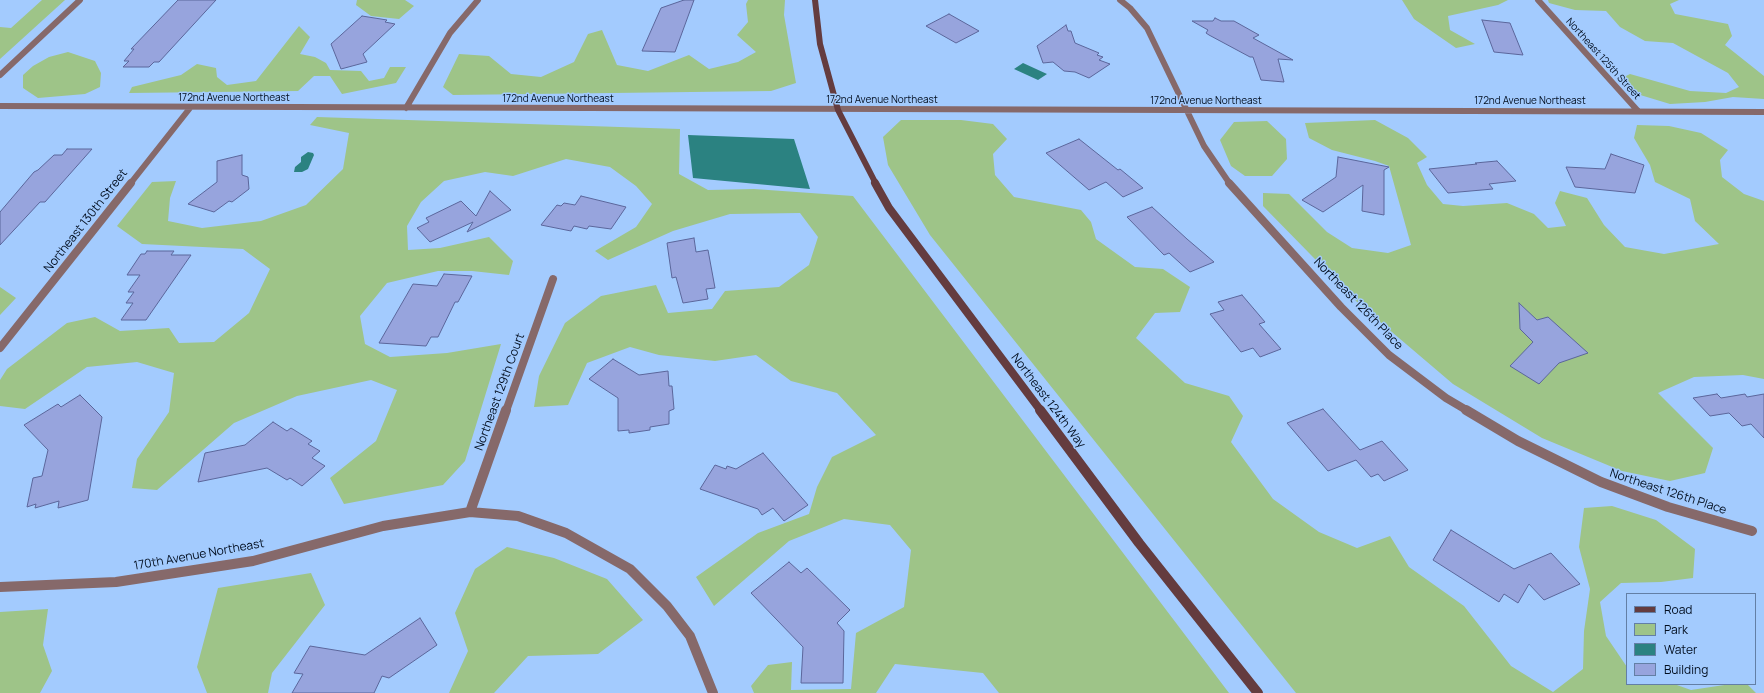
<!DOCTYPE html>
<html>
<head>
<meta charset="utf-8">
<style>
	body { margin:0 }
	#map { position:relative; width:1764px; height:693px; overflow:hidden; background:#a3cbfe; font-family:Manrope,sans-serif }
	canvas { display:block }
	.legend { position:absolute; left:1626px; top:593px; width:130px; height:92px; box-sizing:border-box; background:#a3cbfe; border:1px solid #637fa5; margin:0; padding:5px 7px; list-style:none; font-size:12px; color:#020e1f }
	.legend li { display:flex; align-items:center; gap:8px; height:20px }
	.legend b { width:20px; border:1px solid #637fa5 }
</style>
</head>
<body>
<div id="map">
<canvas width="1764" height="693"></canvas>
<ul class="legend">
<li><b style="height:5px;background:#643c3f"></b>Road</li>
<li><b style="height:11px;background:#9ec488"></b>Park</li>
<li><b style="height:11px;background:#2b8281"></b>Water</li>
<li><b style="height:11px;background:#97a4dd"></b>Building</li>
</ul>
</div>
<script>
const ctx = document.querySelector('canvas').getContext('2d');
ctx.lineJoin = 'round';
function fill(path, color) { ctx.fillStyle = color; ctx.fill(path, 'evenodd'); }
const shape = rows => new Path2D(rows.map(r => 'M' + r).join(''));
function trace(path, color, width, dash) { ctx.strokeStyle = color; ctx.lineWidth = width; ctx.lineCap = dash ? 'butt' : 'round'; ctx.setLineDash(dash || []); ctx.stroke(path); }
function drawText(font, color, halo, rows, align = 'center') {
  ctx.font = font + ' Manrope,sans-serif'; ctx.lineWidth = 3; ctx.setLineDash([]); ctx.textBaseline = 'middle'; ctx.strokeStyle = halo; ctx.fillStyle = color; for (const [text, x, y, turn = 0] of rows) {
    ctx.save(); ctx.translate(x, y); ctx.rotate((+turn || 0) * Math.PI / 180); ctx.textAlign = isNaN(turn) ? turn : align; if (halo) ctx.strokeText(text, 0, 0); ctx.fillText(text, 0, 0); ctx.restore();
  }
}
fill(shape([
	[42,0,65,0,0,59,0,27,11,28],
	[357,0,405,0,414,6,399,19,371,16,356,5],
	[748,0,785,0,784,15,796,83,771,91,453,95,443,87,459,54,489,56,511,74,541,77,574,62,588,34,602,30,617,65,648,71,689,55,709,69,738,62,756,52,737,35,748,22,746,4],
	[1402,0,1508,0,1498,5,1448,16,1450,30,1475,44,1456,48,1414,19],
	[1548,0,1679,0,1670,4,1675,14,1728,24,1732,36,1725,45,1764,76,1764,99,1733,97,1705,102,1670,104,1637,94,1618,80,1630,74,1690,91,1726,93,1739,87,1728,73,1673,43,1645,41,1620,27,1606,11,1575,10,1549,3],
	[299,26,310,37,300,54,315,57,326,63,330,70,361,71,369,81,384,78,390,67,406,67,396,83,342,94,330,76,314,76,298,91,129,93,132,87,181,75,197,64,216,68,217,77,227,85,256,81],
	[68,52,95,61,101,73,100,87,85,94,38,98,23,88,23,75,33,66,49,57],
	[317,117,680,129,679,174,708,190,754,189,853,196,1229,693,999,693,983,673,895,664,876,693,754,693,751,686,768,665,792,662,791,690,851,689,856,633,904,607,911,550,890,525,844,519,789,541,714,606,696,577,758,533,809,514,817,487,832,457,876,435,837,393,791,381,756,355,715,361,659,355,630,347,587,363,568,405,534,407,539,376,565,323,601,296,656,285,668,313,712,309,725,291,779,287,809,265,818,237,800,213,730,214,673,231,608,260,595,251,636,227,652,204,636,186,610,167,566,159,513,176,485,172,444,181,421,202,407,226,408,250,440,248,489,237,513,261,509,275,472,271,438,271,387,283,360,316,365,344,390,357,447,353,501,344,465,461,443,485,344,504,330,478,376,441,397,390,371,380,297,396,234,423,157,490,132,488,137,459,169,412,174,373,137,362,87,367,25,409,0,406,0,380,7,369,67,323,95,317,120,331,169,328,179,343,214,342,249,313,270,269,243,249,142,244,117,226,152,182,176,181,170,198,168,221,202,228,261,221,306,205,343,169,349,133,310,125],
	[901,120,961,120,993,124,1007,139,993,154,995,175,1014,197,1081,210,1091,222,1096,239,1135,267,1163,269,1190,287,1180,312,1155,313,1136,338,1185,383,1229,396,1243,416,1231,442,1273,499,1319,532,1357,548,1390,536,1409,567,1464,606,1511,666,1553,692,1583,669,1584,631,1590,589,1579,547,1584,508,1612,506,1656,520,1695,549,1693,578,1661,582,1621,583,1600,602,1606,636,1627,667,1627,684,1674,684,1691,690,1731,684,1747,684,1756,693,1296,693,930,235,888,165,883,137],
	[1375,120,1408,138,1427,157,1417,163,1427,185,1443,204,1463,206,1507,203,1534,214,1548,228,1566,226,1555,203,1560,191,1587,198,1604,225,1625,247,1664,254,1719,244,1695,221,1690,199,1655,182,1650,165,1634,138,1637,125,1669,126,1701,133,1728,150,1720,160,1722,177,1744,194,1764,201,1764,379,1743,375,1694,377,1658,393,1713,448,1705,473,1670,481,1622,471,1542,438,1453,384,1359,304,1263,206,1263,193,1289,194,1327,232,1352,248,1388,253,1411,245,1389,166,1375,161,1332,150,1309,138,1305,123],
	[1267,121,1286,139,1287,159,1272,176,1245,176,1231,166,1220,140,1234,122],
	[0,287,16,298,0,315],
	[507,547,554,558,607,579,643,620,598,654,528,656,494,693,449,693,468,651,455,613,475,569],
	[311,573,325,605,272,673,268,693,207,693,197,667,218,588],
	[48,609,43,645,52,671,40,693,0,693,0,612]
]), '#9ec488');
fill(shape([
	[1023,63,1047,74,1038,80,1014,69],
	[688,135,794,139,810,189,693,178],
	[308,152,313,153,314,155,308,169,302,172,294,172,295,167,301,162,301,157]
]), '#2b8281');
const building = shape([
	[178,0,216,0,159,62,154,62,149,67,123,67,129,61,124,61,134,49,131,49,178,0],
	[684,0,694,0,675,52,642,51,661,8,684,0],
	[949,14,979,31,956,43,926,26,949,14],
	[362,16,387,20,385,22,395,24,363,54,367,62,341,69,331,44,362,16],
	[1215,18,1221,21,1234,21,1259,35,1253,38,1293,60,1278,59,1284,82,1261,80,1253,57,1250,57,1209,35,1206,33,1208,30,1192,21,1213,21,1215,18],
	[1482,20,1510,23,1523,55,1494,52,1482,20],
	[1066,25,1068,31,1071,31,1075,43,1099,53,1097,55,1103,57,1099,60,1110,64,1089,78,1075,72,1064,71,1053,62,1043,63,1037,46,1066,25],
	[1079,139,1118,170,1120,169,1143,188,1123,197,1106,182,1089,190,1046,153,1079,139],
	[67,149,92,149,45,202,40,202,0,245,0,212,34,172,38,170,54,155,62,155,67,149],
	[1611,154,1644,165,1635,193,1575,187,1566,167,1605,169,1611,154],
	[242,155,242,175,248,177,249,189,232,202,229,201,214,212,188,204,217,182,217,161,242,155],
	[1338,157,1389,167,1384,170,1384,215,1362,211,1363,185,1323,212,1302,200,1336,177,1338,157],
	[1497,161,1516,181,1489,184,1493,189,1448,193,1429,169,1477,164,1475,163,1497,161],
	[490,191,511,210,467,232,473,222,430,242,417,228,429,222,426,218,461,201,476,216,490,191],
	[581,196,626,207,611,229,589,226,587,229,574,226,571,231,541,225,557,205,561,206,564,203,575,205,581,196],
	[1152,207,1187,239,1214,262,1190,272,1169,253,1164,255,1127,217,1152,207],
	[694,238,696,252,708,250,715,288,706,289,708,299,683,303,676,277,672,278,667,243,694,238],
	[147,251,174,251,171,255,191,255,146,320,121,320,133,303,126,303,134,292,128,292,140,275,127,275,141,254,145,254,147,251],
	[444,274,472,276,458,302,455,302,438,337,431,337,426,346,379,343,413,284,437,286,444,274],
	[1242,295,1265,322,1259,324,1281,349,1260,357,1253,348,1241,352,1210,314,1224,310,1218,302,1242,295],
	[1519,303,1537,320,1548,317,1588,353,1559,363,1539,384,1510,366,1533,342,1520,329,1519,303],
	[613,359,639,375,668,371,669,386,672,386,674,409,669,411,669,424,650,427,650,430,629,433,629,430,618,431,618,398,589,379,613,359],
	[1717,394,1721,398,1745,394,1747,397,1764,394,1764,438,1751,424,1742,426,1729,413,1710,416,1693,398,1717,394],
	[80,395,102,417,88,500,58,508,59,501,35,508,36,504,27,507,33,478,42,476,48,450,24,425,58,404,61,407,80,395],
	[1323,409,1360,450,1382,441,1408,470,1384,481,1378,474,1371,477,1356,460,1328,471,1287,423,1323,409],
	[273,422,287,431,291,428,312,441,308,444,320,451,312,458,325,466,302,486,290,478,287,480,267,468,198,482,205,453,245,445,273,422],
	[763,453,808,505,784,521,773,508,762,515,758,509,700,489,715,465,726,469,727,466,736,469,763,453],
	[1451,530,1514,569,1551,553,1580,584,1544,600,1529,584,1518,603,1504,594,1499,602,1433,560,1451,530],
	[789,562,801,573,807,568,850,610,837,623,844,631,843,683,801,683,803,647,751,593,789,562],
	[420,618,437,645,389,678,382,676,374,693,292,693,303,674,294,673,310,646,365,655,420,618]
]);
fill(building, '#97a4dd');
trace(building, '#5b669b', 1);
trace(shape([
	[1120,0,1130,8,1147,28,1204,146,1230,184],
	[1538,0,1638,111],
	[0,75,80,0],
	[0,106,1764,112],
	[406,108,450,33,478,0],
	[130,184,190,108]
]), '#86696a', 6);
trace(shape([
	[1229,183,1341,307,1389,355,1446,398,1468,411],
	[0,348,131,183],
	[506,411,553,279]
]), '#86696a', 8);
trace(shape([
	[1466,410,1518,441,1601,482,1668,507,1752,531],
	[470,512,506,410],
	[0,587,116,582,253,561,383,526,470,512,518,516,566,533,630,569,667,606,690,636,713,693]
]), '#86696a', 10);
trace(shape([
	[815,0,820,44,838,110,876,184]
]), '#643c3f', 6);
trace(shape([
	[875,183,889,208,1041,411]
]), '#643c3f', 8);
trace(shape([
	[1040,410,1139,543,1258,693]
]), '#643c3f', 10);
drawText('10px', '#020e1f', '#a3cbfe', [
	["Northeast 125th Street",1603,59,48],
	["172nd Avenue Northeast",234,98],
	["172nd Avenue Northeast",558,99],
	["172nd Avenue Northeast",882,100],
	["172nd Avenue Northeast",1206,101],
	["172nd Avenue Northeast",1530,101]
]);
drawText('12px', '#020e1f', '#a3cbfe', [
	["Northeast 130th Street",86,221,-52],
	["Northeast 126th Place",1358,304,46],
	["Northeast 129th Court",500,392,-70],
	["Northeast 124th Way",1048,401,53],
	["Northeast 126th Place",1668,492,18],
	["170th Avenue Northeast",199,555,-10]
]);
</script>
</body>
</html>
